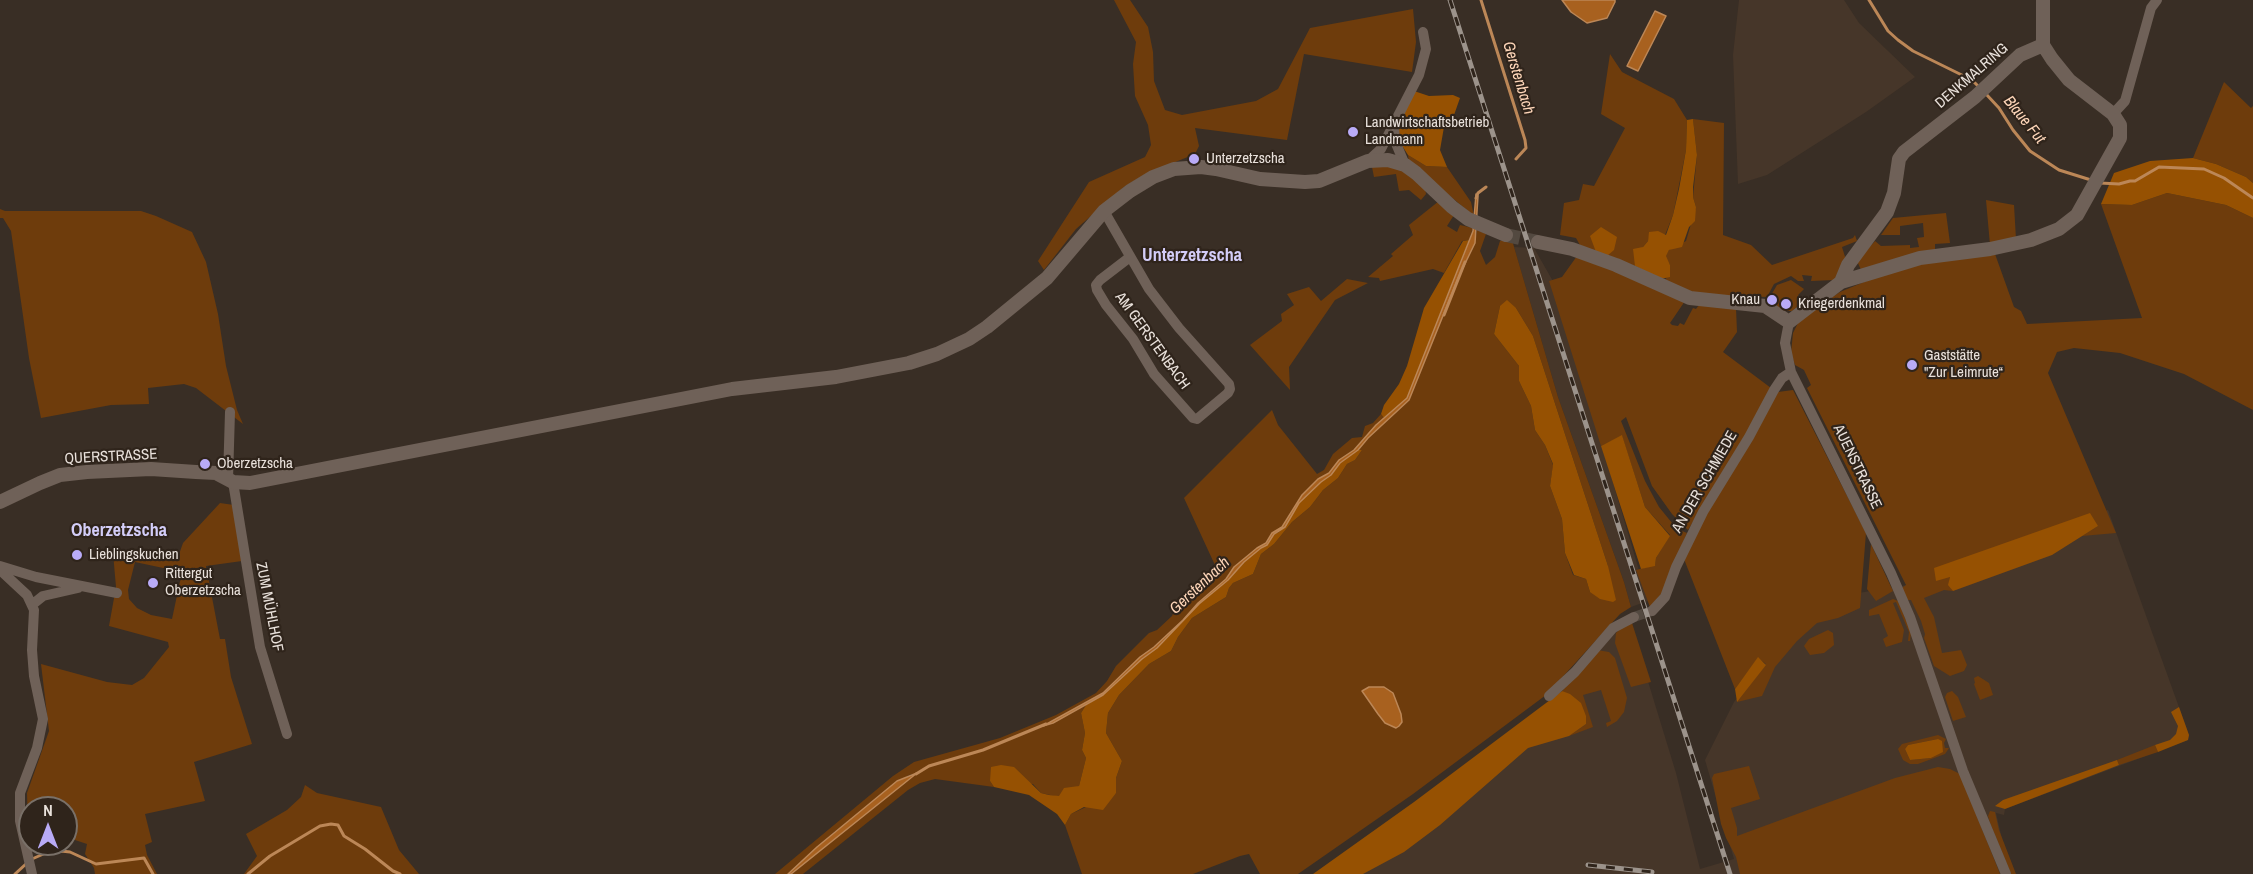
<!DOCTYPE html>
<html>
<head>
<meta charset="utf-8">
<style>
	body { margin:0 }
	#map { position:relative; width:2253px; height:874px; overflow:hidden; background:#392e25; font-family:"Archivo Narrow",sans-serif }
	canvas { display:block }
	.north { position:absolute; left:18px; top:796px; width:60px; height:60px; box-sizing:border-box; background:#2f241b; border:2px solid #797068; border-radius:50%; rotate:0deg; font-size:16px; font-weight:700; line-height:24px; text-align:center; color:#e9e1db }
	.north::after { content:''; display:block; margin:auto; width:21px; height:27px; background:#b9abf7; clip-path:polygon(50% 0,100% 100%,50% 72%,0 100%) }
</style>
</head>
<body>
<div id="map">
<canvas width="2253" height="874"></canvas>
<div class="north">N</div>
</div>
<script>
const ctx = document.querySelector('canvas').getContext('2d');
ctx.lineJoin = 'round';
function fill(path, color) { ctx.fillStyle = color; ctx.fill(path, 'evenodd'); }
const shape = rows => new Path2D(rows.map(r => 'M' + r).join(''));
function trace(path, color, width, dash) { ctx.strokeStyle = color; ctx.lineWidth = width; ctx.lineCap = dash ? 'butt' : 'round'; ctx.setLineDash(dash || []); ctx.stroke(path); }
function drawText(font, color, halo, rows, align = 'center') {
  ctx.font = font + ' "Archivo Narrow",sans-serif'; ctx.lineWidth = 4.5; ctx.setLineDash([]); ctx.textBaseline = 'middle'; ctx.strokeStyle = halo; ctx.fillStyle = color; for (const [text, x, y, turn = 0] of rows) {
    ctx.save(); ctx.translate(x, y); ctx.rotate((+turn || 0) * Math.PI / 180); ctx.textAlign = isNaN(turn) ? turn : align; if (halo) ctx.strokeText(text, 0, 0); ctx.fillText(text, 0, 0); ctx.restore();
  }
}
fill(shape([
	[1739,0,1844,0,1859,23,1915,77,1866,112,1767,175,1738,184,1733,55],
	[1514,247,1534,248,1554,283,1648,601,1631,607,1624,582,1558,397],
	[2108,510,2189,735,2188,740,2005,809,2004,815,1996,813,2010,874,1342,874,1521,741,1617,627,1643,665,1676,773,1700,869,1734,859,1705,760,1734,702,1809,608,1846,595,1907,585]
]), '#463629');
fill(shape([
	[1114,0,1130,0,1148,27,1153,52,1154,81,1165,110,1182,115,1256,101,1278,89,1310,28,1413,9,1416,42,1412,72,1304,54,1287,140,1195,128,1199,146,1195,154,1146,174,1124,187,1076,229,1044,270,1038,261,1089,182,1145,157,1151,145,1148,125,1135,96,1133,64,1136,42],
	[1610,54,1622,72,1674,99,1687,120,1686,150,1673,215,1665,235,1650,232,1648,241,1643,247,1635,266,1581,247,1576,238,1560,235,1564,203,1579,200,1583,184,1594,186,1625,128,1601,114],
	[2224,82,2251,108,2253,106,2253,183,2246,177,2216,164,2193,158],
	[1693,119,1724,123,1723,235,1751,245,1772,265,1853,238,1855,235,1857,241,1842,247,1846,260,1836,278,1834,280,1811,281,1812,276,1802,275,1804,281,1798,281,1791,276,1774,284,1767,297,1737,296,1732,298,1700,295,1661,279,1666,279,1670,265,1665,257,1669,250,1686,241,1696,207,1693,197,1697,155],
	[1408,155,1426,166,1447,167,1471,202,1474,216,1409,162],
	[1385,166,1398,167,1425,188,1426,194,1421,200,1409,190,1399,191,1396,174,1374,177,1372,167],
	[2167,193,2226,205,2253,218,2253,410,2184,374,2120,353,2074,348,2057,352,2048,373,2116,533,2082,536,2098,526,1950,577,1949,585,1953,591,1944,590,1924,598,1934,617,1942,653,1961,650,1967,665,1964,671,1950,676,1934,666,1924,638,1925,634,1921,621,1911,600,1907,600,1902,588,1906,585,1807,388,1811,385,1804,370,1795,365,1791,353,1793,333,1798,323,1820,305,1840,292,1893,270,1914,263,1995,254,2014,307,2021,311,2027,324,2142,318,2101,204,2132,205],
	[1986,200,2014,205,2016,239,1990,245],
	[1439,201,1454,215,1447,226,1457,232,1460,225,1473,228,1469,240,1462,241,1444,273,1433,269,1380,281,1379,278,1368,277,1393,256,1391,254,1413,235,1409,225],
	[0,209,5,211,141,211,156,216,192,232,206,262,218,314,226,366,237,410,243,424,196,388,184,384,148,388,149,404,111,405,41,418,29,358,11,231,3,218,0,218],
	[1946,213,1950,243,1935,244,1935,252,1862,272,1857,261,1875,241,1881,246,1910,245,1910,248,1919,247,1917,238,1924,237,1923,223,1900,226,1900,235,1881,235,1893,218],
	[1477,230,1486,234,1480,251,1486,265,1495,257,1500,241,1505,239,1512,240,1558,397,1624,582,1631,607,1620,614,1546,695,1413,794,1298,874,1260,874,1249,854,1240,856,1193,874,1082,874,1065,825,1071,814,1116,793,1116,778,1122,761,1106,733,1108,713,1119,695,1149,664,1171,651,1178,637,1192,618,1226,597,1229,588,1233,583,1253,574,1261,554,1274,544,1292,522,1310,507,1323,490,1338,478,1347,464,1355,460,1362,450,1358,450,1368,438,1409,400,1459,276,1475,243],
	[1500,306,1516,308,1533,336,1608,566,1590,592,1586,579,1573,575,1565,553,1562,519,1550,486,1553,465,1545,445,1535,430,1531,406,1519,381,1519,366,1494,334],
	[1577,256,1607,265,1685,301,1670,323,1672,325,1678,326,1680,323,1684,325,1693,308,1696,309,1699,305,1736,308,1737,332,1723,352,1771,388,1748,431,1688,530,1672,514,1652,486,1626,417,1621,421,1645,481,1659,507,1677,529,1687,533,1662,593,1650,607,1636,570,1655,565,1656,558,1670,535,1645,507,1622,436,1601,446,1549,281,1562,277],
	[1347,279,1368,283,1335,300,1289,367,1290,390,1250,345,1282,321,1281,314,1294,305,1287,294,1309,287,1321,301],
	[1791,280,1804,289,1798,295,1803,303,1792,311,1784,311,1774,305,1776,301,1770,297,1777,285],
	[1793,390,1866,533,1860,608,1838,618,1817,623,1797,641,1775,667,1762,696,1737,702,1766,664,1758,658,1735,689,1684,559,1704,518,1778,392],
	[1272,410,1278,425,1317,474,1324,470,1333,454,1352,438,1362,437,1365,426,1373,423,1381,414,1384,418,1354,450,1339,460,1329,473,1318,479,1302,495,1282,527,1272,534,1266,543,1257,548,1234,567,1226,579,1198,603,1183,620,1154,647,1140,657,1103,693,1046,724,1053,723,1086,705,1081,713,1085,733,1082,750,1086,758,1079,786,1059,797,1041,793,1033,784,990,781,994,787,935,779,920,783,908,790,803,874,791,874,914,774,909,775,834,832,788,874,775,874,893,776,914,762,1000,738,1056,715,1096,693,1107,681,1116,666,1149,633,1157,630,1172,616,1176,607,1211,579,1220,576,1184,498],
	[220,503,234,505,242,561,206,566,220,639,225,639,231,677,252,744,194,762,205,801,145,814,152,842,145,845,147,855,157,874,95,874,94,868,85,854,87,844,66,837,66,808,30,808,30,827,28,826,27,793,49,731,41,664,107,682,132,685,144,678,169,647,168,642,109,626,116,587,113,553,177,560,183,543],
	[135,562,182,572,172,619,151,615,137,608,129,599,128,590],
	[1871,544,1893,591,1876,601,1867,589],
	[1893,599,1898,601,1911,632,1910,641,1908,641,1909,632,1896,602,1893,603,1904,630,1902,642,1886,647,1883,639,1888,636,1879,614,1869,616,1869,610],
	[1632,623,1651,682,1631,687,1615,643,1616,633,1624,625],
	[1828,630,1833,633,1834,645,1824,653,1810,655,1804,646,1809,639],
	[1597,650,1609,652,1615,658,1627,698,1624,712,1617,721,1607,727,1606,723,1611,721,1601,690,1583,695,1593,727,1569,736,1586,724,1562,691],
	[1978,676,1989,683,1993,695,1980,700,1974,684,1975,683,1974,678],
	[1952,691,1958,697,1966,717,1953,721,1945,697,1947,693],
	[1938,735,1946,739,1944,743,1945,748,1949,748,1945,754,1918,764,1910,764,1903,760,1898,749,1902,744],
	[1938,739,1942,752,1931,758,1910,760,1905,749,1908,745],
	[2155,745,2158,752,2119,765,2117,760],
	[1749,766,1760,799,1731,808,1737,828,1737,836,1895,778,1938,767,1950,769,1960,774,2000,874,1740,874,1736,857,1726,838,1721,824,1712,778,1714,774],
	[305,785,317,793,381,807,399,850,419,874,244,874,257,856,246,834,287,810,301,797],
	[1990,811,1995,812,1999,830,2016,874,2011,874,1990,823,1988,816]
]), '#6e3c0c');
fill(shape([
	[1414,91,1429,96,1453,95,1460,98,1454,115,1444,127,1440,150,1447,167,1426,166,1408,155,1401,144,1398,128],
	[1693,119,1697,155,1693,187,1693,197,1696,207,1695,221,1689,227,1682,247,1669,250,1666,256,1670,265,1670,277,1661,279,1635,266,1633,249,1643,247,1648,241,1649,232,1658,231,1666,235,1673,215,1679,189,1686,150,1687,120],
	[2193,158,2216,164,2246,177,2253,183,2253,218,2226,205,2167,193,2132,205,2101,204,2114,173,2150,161],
	[1601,227,1617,237,1614,250,1607,256,1596,252,1590,236],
	[1469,240,1407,398,1384,418,1381,414,1384,405,1399,384,1407,366,1424,308,1463,241],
	[1507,300,1516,308,1533,336,1608,566,1616,600,1613,602,1600,599,1590,592,1586,579,1574,575,1565,553,1562,519,1550,486,1553,464,1545,445,1535,430,1531,406,1519,381,1519,366,1494,334,1500,306],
	[1622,435,1645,507,1670,536,1656,558,1655,566,1641,569,1601,446],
	[1358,450,1362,450,1355,460,1347,464,1338,478,1323,490,1310,507,1292,522,1274,544,1261,554,1253,574,1233,583,1229,588,1226,597,1192,618,1178,637,1171,651,1149,664,1119,695,1108,713,1106,733,1122,761,1116,778,1116,793,1103,810,1084,807,1071,814,1065,825,1057,814,1029,795,994,787,990,781,991,767,1001,765,1014,767,1041,793,1049,795,1059,796,1064,788,1079,786,1086,758,1082,750,1085,733,1081,713,1086,705,1103,695,1142,659,1157,648,1199,604,1228,580,1244,562,1261,548,1267,545,1274,534,1279,532,1299,503,1321,482,1331,475,1340,463],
	[2090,513,2098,526,2052,555,1953,591,1948,585,1950,577,1936,581,1934,568],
	[1758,657,1766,665,1737,702,1735,689],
	[1562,691,1570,694,1581,703,1586,716,1586,724,1569,736,1528,748,1440,825,1404,852,1363,874,1313,874,1414,802],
	[2179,707,2189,735,2188,740,2158,752,2155,745,2170,740,2176,734,2178,726,2171,712],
	[1938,739,1942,741,1943,752,1931,758,1910,760,1905,749,1908,745],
	[2117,760,2119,765,2005,809,1995,806,2003,800]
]), '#965102');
const water = shape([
	[1562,0,1615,0,1615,2,1607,18,1587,23,1571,12,1562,0],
	[1655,11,1666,16,1638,71,1627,66,1655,11],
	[1476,194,1478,196,1475,243,1459,276,1409,400,1368,438,1358,450,1340,463,1331,475,1321,482,1299,503,1285,527,1274,534,1267,545,1261,548,1244,562,1228,580,1199,604,1157,648,1142,659,1103,695,1053,723,1043,726,1103,693,1140,657,1154,647,1183,620,1198,603,1226,579,1234,567,1257,548,1266,543,1272,533,1282,527,1302,495,1318,479,1329,473,1339,460,1354,450,1376,425,1407,398,1473,231,1476,194],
	[1369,687,1384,687,1393,693,1401,714,1402,722,1399,726,1396,728,1385,723,1378,714,1362,691,1369,687],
	[917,773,791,874,788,874,817,847,897,781,917,773]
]);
fill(water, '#a8611f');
trace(water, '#bc8757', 1.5);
trace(shape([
	[1481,0,1525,140,1526,148,1516,159],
	[1869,0,1888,31,1898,40,1913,51,1972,80,1979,87],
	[1986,94,1999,108,2013,130,2030,151,2059,170,2091,180],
	[2100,183,2119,184,2130,181,2135,181,2159,167,2204,169,2224,178,2253,198],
	[1476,198,1478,193,1486,187],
	[1444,315,1465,262],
	[916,774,929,766,983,750,1046,724],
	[32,859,48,852,61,851,70,852,96,864,144,858,153,874],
	[15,874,27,863],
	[248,874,270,856,320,826,331,824,338,825,344,836,365,849,393,871,400,874]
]), '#bc8757', 3);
trace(shape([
	[1634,617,1652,611]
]), '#534940', 10, [10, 5]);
trace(shape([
	[1506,235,1538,242]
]), '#534940', 14, [14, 7]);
trace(shape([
	[2113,114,2125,101,2151,8,2157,0],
	[1394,126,1395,141,1405,165],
	[1368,161,1381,149,1419,75,1426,49,1423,32],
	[1104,211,1149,289,1179,328,1229,384,1230,389,1228,393,1197,419,1193,418,1154,374,1133,339,1106,305,1097,290,1096,285,1100,280,1130,257],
	[1789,322,1785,343,1791,372,1891,573,1910,617,1963,771,2006,874],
	[228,479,230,412],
	[233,482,260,647,287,734],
	[0,566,36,577,117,593],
	[0,570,27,595,34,610,32,650,34,676,43,719,37,748,20,793,20,821,32,874],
	[33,604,43,596,78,588],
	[1652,611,1665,597,1676,567,1703,512,1749,437,1774,390,1782,378,1791,372],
	[1549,696,1575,672,1613,628,1634,617]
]), '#6f6158', 10);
trace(shape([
	[1538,242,1572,249,1616,265,1690,298,1765,306,1789,322,1841,282,1920,258,1990,249,2031,240,2059,229,2077,215,2120,138,2120,125,2113,114,2069,80,2052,59,2043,45,2043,0],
	[1841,282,1848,265,1887,212,1894,193,1899,159,1904,152,1975,97,2020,55,2043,45],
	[0,502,40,483,60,475,87,472,151,469,196,472,216,473,233,482,250,483,732,389,836,377,909,363,937,354,969,339,987,327,1047,278,1104,211,1130,191,1153,177,1174,169,1201,167,1216,169,1260,179,1305,182,1319,181,1368,161,1388,160,1405,165,1416,173,1452,207,1468,219,1506,235]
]), '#6f6158', 14);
const rail = shape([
	[1450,0,1730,874],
	[1588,865,1652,872]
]);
trace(rail, '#9c938b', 5);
trace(rail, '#2f241b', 3, [9]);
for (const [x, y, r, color] of [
	[1353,132,6,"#b9abf7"],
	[1194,159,6,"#b9abf7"],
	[1772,300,6,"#b9abf7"],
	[1786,304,6,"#b9abf7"],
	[1912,365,6,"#b9abf7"],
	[205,464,6,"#b9abf7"],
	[77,555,6,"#b9abf7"],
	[153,583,6,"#b9abf7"]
]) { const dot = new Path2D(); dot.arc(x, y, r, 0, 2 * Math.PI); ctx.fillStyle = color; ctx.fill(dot); trace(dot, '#2f241b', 2); }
drawText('15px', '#e9e1db', '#2f241b', [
	["DENKMALRING",1972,76,-41],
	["AM GERSTENBACH",1152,341,54],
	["QUERSTRASSE",111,457,-3],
	["AUENSTRASSE",1857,467,64],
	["AN DER SCHMIEDE",1705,482,-60],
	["ZUM MÜHLHOF",269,607,79]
]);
drawText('15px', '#e9e1db', '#2f241b', [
	["Landwirtschaftsbetrieb",1365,123],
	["Landmann",1365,140],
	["Unterzetzscha",1206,159],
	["Knau",1760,300,"right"],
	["Kriegerdenkmal",1798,304],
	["Gaststätte",1924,356],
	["\"Zur Leimrute“",1924,373],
	["Oberzetzscha",217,464],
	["Lieblingskuchen",89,555],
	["Rittergut",165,574],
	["Oberzetzscha",165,591]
], 'left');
drawText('italic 16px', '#fed6b9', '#2f241b', [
	["Gerstenbach",1518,78,73],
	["Blaue Fut",2024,120,51],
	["Gerstenbach",1200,586,-43]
]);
drawText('bold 18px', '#d3cdf8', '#2f241b', [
	["Unterzetzscha",1192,256],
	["Oberzetzscha",119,531]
]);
</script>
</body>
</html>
